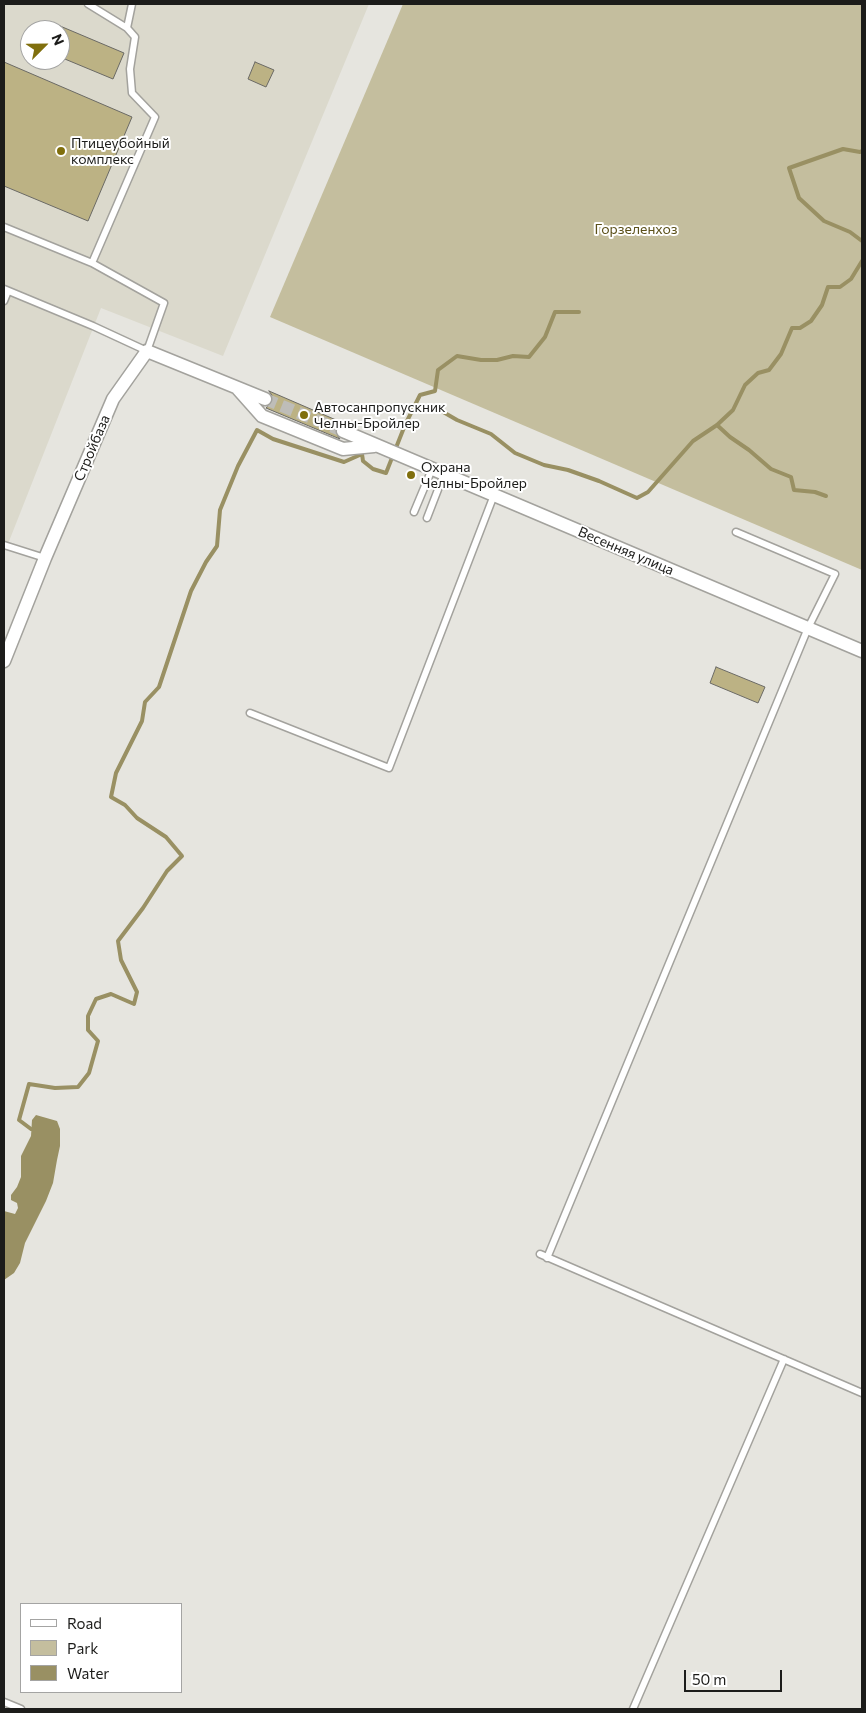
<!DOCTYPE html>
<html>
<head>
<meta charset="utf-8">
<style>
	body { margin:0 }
	#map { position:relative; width:866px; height:1713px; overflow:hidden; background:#e6e5df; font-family:Commissioner,sans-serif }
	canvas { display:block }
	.frame { position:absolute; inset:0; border:5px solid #1c1c1a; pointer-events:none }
	.legend { position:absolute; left:20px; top:1603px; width:162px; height:90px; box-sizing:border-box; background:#fff; border:1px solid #a4a4a3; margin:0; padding:6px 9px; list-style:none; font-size:15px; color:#1c1c1a }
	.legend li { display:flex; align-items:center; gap:10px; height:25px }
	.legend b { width:25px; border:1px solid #a4a4a3 }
	.north { position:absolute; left:20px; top:20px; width:50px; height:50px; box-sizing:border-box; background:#fff; border:1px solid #a4a4a3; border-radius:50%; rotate:67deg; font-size:14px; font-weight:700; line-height:20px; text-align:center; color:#1c1c1a }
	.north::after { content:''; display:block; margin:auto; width:18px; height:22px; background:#806f0d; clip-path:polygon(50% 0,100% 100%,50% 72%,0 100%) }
	.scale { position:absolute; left:684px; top:1670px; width:98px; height:22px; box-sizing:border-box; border:2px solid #1c1c1a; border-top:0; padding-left:6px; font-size:15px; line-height:18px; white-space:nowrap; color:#1c1c1a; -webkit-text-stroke:4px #fff; paint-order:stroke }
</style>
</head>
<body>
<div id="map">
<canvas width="866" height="1713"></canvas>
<div class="frame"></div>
<ul class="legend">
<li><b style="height:6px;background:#fff"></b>Road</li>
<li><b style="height:14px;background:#c4be9e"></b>Park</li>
<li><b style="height:14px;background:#999063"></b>Water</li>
</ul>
<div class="north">N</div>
<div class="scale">50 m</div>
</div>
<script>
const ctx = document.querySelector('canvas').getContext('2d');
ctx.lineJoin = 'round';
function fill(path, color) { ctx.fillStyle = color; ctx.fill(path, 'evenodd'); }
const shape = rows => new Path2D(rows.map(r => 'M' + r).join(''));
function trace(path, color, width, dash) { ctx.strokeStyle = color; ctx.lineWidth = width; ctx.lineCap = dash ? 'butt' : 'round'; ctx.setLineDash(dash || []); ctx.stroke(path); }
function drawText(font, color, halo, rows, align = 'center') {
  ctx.font = font + ' Commissioner,sans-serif'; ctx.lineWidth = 4; ctx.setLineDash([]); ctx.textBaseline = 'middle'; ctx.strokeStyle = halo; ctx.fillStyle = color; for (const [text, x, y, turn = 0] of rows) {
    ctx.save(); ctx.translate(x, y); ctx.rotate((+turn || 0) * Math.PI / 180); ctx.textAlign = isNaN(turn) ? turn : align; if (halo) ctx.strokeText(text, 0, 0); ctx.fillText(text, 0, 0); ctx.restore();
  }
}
fill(shape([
	[4,4,369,4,223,356,101,308,4,554],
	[30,30,60,30,60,60,30,60]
]), '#dbd9cc');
fill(shape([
	[403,4,862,4,862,570,270,317]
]), '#c4be9e');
fill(shape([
	[36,1115,57,1121,60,1129,60,1146,57,1160,53,1183,46,1201,25,1243,20,1263,14,1273,4,1280,4,1211,15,1214,18,1208,17,1203,11,1200,11,1195,17,1187,21,1177,21,1156,31,1136,32,1120]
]), '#999063');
trace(shape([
	[862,151,860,152,843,149,789,168,799,198,824,221,850,232,862,241],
	[413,407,438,409,457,420,491,434,515,453,544,465,568,470,599,481,637,498,648,492,693,441,717,425,733,410,745,385,758,373,769,370,781,354,792,328,800,328,811,321,822,305,828,287,840,287,851,279,862,261],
	[717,425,730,437,749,450,771,469,791,477,794,490,815,492,826,496],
	[31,1129,19,1120,29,1084,55,1088,78,1087,89,1073,98,1041,88,1030,88,1016,96,999,111,994,134,1004,137,992,121,960,118,941,143,908,167,871,182,856,166,837,137,818,125,805,111,797,116,773,142,721,145,702,159,687,191,591,206,562,217,546,220,510,238,466,257,430,273,439,344,462,362,454,363,461,373,469,386,473,405,425,420,395,435,391,438,370,457,356,481,360,497,360,513,356,529,357,545,337,555,312,579,312]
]), '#999063', 4);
const building = shape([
	[60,26,124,53,113,79,60,57,60,26],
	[4,62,132,117,88,221,4,186,4,62],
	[255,62,274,70,266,87,248,79,255,62],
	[269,391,343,423,339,424,335,428,335,432,340,439,266,408,273,402,273,397,269,391],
	[716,667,765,687,758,703,710,683,716,667]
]);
fill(building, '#bcb284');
trace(building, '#6b6a65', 1);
trace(shape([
	[265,399,343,431]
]), '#bebdb8', 12, [12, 6]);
const service = shape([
	[127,28,132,4],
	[4,227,92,263,155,117,132,93,130,69,135,37,127,28,88,4],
	[4,289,93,326,147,351,164,303,92,263],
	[4,301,8,291],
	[414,512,432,469],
	[427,518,444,474],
	[4,545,45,558],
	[250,713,389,768,494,495],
	[540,1254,862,1393],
	[547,1258,808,628,835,574,736,532],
	[4,1702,21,1709],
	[633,1709,784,1359]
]);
const minor = shape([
	[238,389,262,416,343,449,374,446],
	[343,431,862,651],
	[4,661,45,558,113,399,147,351,265,399]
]);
trace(service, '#a3a29d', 9);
trace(minor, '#a3a29d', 15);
trace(service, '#fff', 6);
trace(minor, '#fff', 12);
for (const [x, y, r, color] of [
	[61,151,5,"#806f0d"],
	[304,415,5,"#806f0d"],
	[411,475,5,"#806f0d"]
]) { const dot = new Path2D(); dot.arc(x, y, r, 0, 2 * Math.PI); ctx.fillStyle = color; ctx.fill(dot); trace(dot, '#fff', 2); }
drawText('14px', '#1c1c1a', '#fff', [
	["Птицеубойный",71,143],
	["комплекс",71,159],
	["Автосанпропускник",314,407],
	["Челны-Бройлер",314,423],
	["Охрана",421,467],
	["Челны-Бройлер",421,483]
], 'left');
drawText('14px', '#5b5019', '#fff', [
	["Горзеленхоз",636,229]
]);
drawText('14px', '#1c1c1a', '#fff', [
	["Стройбаза",92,448,-67],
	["Весенняя улица",626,551,23]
]);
</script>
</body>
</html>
